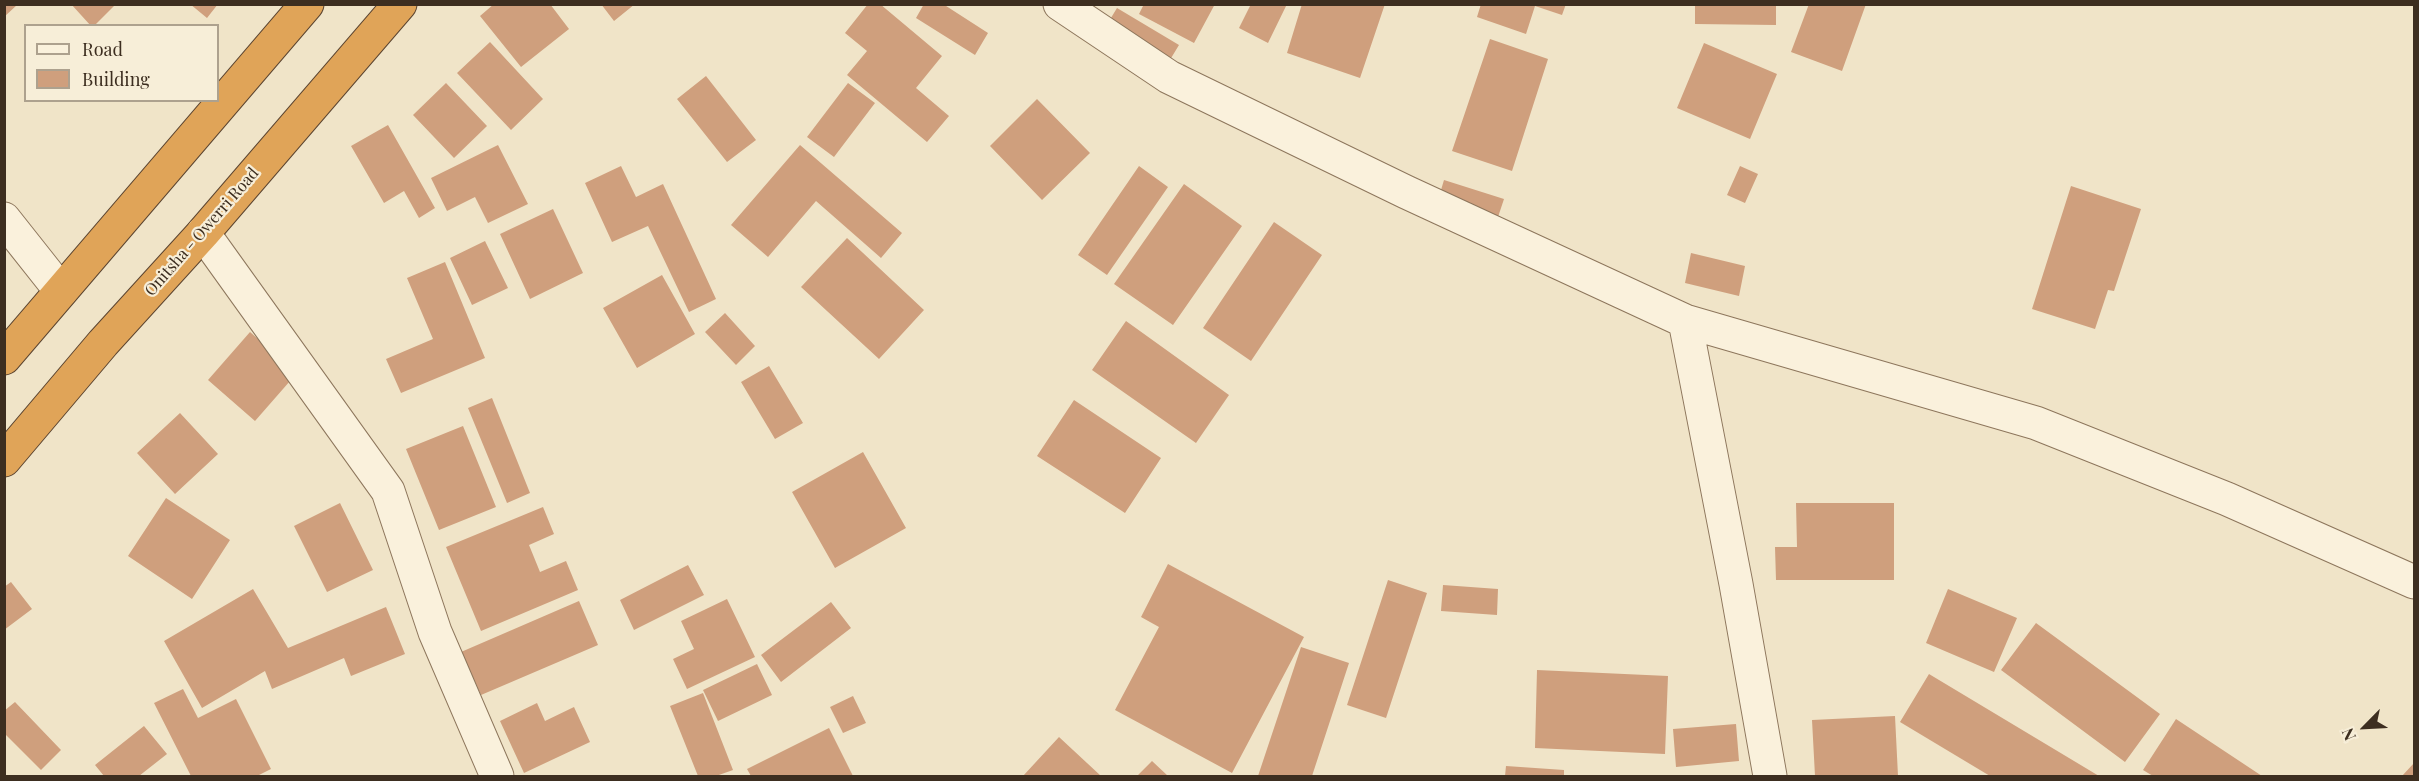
<!DOCTYPE html>
<html>
<head>
<meta charset="utf-8">
<style>
	body { margin:0 }
	#map { position:relative; width:2419px; height:781px; overflow:hidden; background:#f0e4c8; font-family:"Playfair Display",serif }
	canvas { display:block }
	.frame { position:absolute; inset:0; border:6px solid #3d2e20; pointer-events:none }
	.legend { position:absolute; left:24px; top:24px; width:195px; height:78px; box-sizing:border-box; background:#f7eed8; border:2px solid #ada18e; margin:0; padding:8px 10px; list-style:none; font-size:18px; color:#3d2e20 }
	.legend li { display:flex; align-items:center; gap:12px; height:30px }
	.legend b { width:30px; border:2px solid #ada18e }
	.north { position:absolute; left:2335px; top:697px; width:60px; height:60px; -webkit-text-stroke:4px #f7eed8; paint-order:stroke; rotate:246deg; font-size:16px; font-weight:700; line-height:24px; text-align:center; color:#3d2e20 }
	.north::after { content:''; display:block; margin:auto; width:21px; height:27px; background:#3d2e20; clip-path:polygon(50% 0,100% 100%,50% 72%,0 100%) }
</style>
</head>
<body>
<div id="map">
<canvas width="2419" height="781"></canvas>
<div class="frame"></div>
<ul class="legend">
<li><b style="height:8px;background:#faf1dc"></b>Road</li>
<li><b style="height:16px;background:#cf9f7d"></b>Building</li>
</ul>
<div class="north">N</div>
</div>
<script>
const ctx = document.querySelector('canvas').getContext('2d');
ctx.lineJoin = 'round';
function fill(path, color) { ctx.fillStyle = color; ctx.fill(path, 'evenodd'); }
const shape = rows => new Path2D(rows.map(r => 'M' + r).join(''));
function trace(path, color, width, dash) { ctx.strokeStyle = color; ctx.lineWidth = width; ctx.lineCap = dash ? 'butt' : 'round'; ctx.setLineDash(dash || []); ctx.stroke(path); }
function drawText(font, color, halo, rows, align = 'center') {
  ctx.font = font + ' "Playfair Display",serif'; ctx.lineWidth = 4.5; ctx.setLineDash([]); ctx.textBaseline = 'middle'; ctx.strokeStyle = halo; ctx.fillStyle = color; for (const [text, x, y, turn = 0] of rows) {
    ctx.save(); ctx.translate(x, y); ctx.rotate((+turn || 0) * Math.PI / 180); ctx.textAlign = isNaN(turn) ? turn : align; if (halo) ctx.strokeText(text, 0, 0); ctx.fillText(text, 0, 0); ctx.restore();
  }
}
fill(shape([
	[71,4,116,4,94,26,91,26],
	[190,4,218,4,207,18],
	[494,4,550,4,569,29,521,67,480,16],
	[601,4,635,4,614,21],
	[868,4,880,4,942,56,916,88,949,116,927,142,847,75,867,51,845,33],
	[924,4,943,4,988,33,975,55,916,18],
	[1144,4,1215,4,1194,43,1139,14],
	[1251,4,1287,4,1268,43,1239,28],
	[1302,4,1385,4,1360,78,1287,53],
	[1481,4,1566,4,1562,15,1535,6,1526,34,1477,17],
	[1695,4,1776,4,1776,25,1695,24],
	[1809,4,1866,4,1842,71,1791,52],
	[4,5,17,5,4,17],
	[1117,8,1179,45,1162,73,1100,36],
	[1490,39,1548,59,1512,171,1452,151],
	[490,42,543,99,511,130,457,73],
	[1704,43,1777,74,1750,139,1677,108],
	[706,76,756,140,727,162,677,99],
	[446,83,487,126,454,158,413,115],
	[848,83,875,103,834,157,807,137],
	[1037,99,1090,153,1042,200,990,146],
	[388,125,435,208,419,218,404,191,384,203,351,146],
	[498,145,528,204,488,223,475,197,447,211,431,178],
	[800,145,902,233,881,258,816,201,768,257,731,225],
	[621,166,636,197,663,184,716,299,689,312,648,226,612,242,585,183],
	[1139,166,1168,187,1107,275,1078,255],
	[1740,166,1758,174,1745,203,1727,195],
	[1444,180,1504,199,1494,229,1435,210],
	[1184,184,1242,226,1173,325,1114,284],
	[2071,186,2141,209,2114,291,2108,290,2095,329,2032,309],
	[553,209,583,273,530,299,500,234],
	[1274,222,1322,255,1251,361,1203,328],
	[847,238,924,310,879,359,801,287],
	[485,241,508,288,472,305,450,258],
	[1691,253,1745,266,1739,296,1685,283],
	[445,262,485,358,401,393,386,359,433,339,407,278],
	[662,275,695,334,637,368,603,308],
	[725,313,755,346,736,365,705,332],
	[1126,321,1229,395,1196,443,1092,370],
	[250,332,297,373,255,421,208,380],
	[769,366,803,423,775,439,741,382],
	[492,398,530,493,507,503,468,408],
	[1074,400,1161,458,1125,513,1037,456],
	[180,413,218,454,175,494,137,453],
	[463,426,496,507,439,530,406,449],
	[863,452,906,528,835,568,792,492],
	[166,498,230,540,192,599,128,556],
	[340,503,373,570,327,592,294,526],
	[1796,503,1894,503,1894,580,1776,580,1775,547,1797,547],
	[543,507,554,534,529,545,540,572,566,561,578,590,481,631,446,547],
	[1168,564,1304,637,1232,773,1115,710,1159,627,1141,617],
	[688,565,704,595,634,630,620,600],
	[1388,580,1427,593,1386,718,1347,705],
	[11,582,32,609,4,630,4,587],
	[1443,585,1498,589,1497,615,1441,611],
	[253,589,288,648,386,607,405,654,351,676,344,658,272,689,265,671,202,708,164,641],
	[1948,589,2017,618,1994,672,1926,643],
	[727,599,755,657,687,689,673,659,694,649,681,621],
	[579,601,598,645,481,695,461,652],
	[831,602,851,628,781,682,761,655],
	[2036,623,2160,714,2125,762,2001,670],
	[1301,647,1349,663,1312,776,1258,776],
	[757,664,772,695,718,721,703,690],
	[1537,670,1668,676,1665,754,1535,748],
	[1929,674,2099,776,1990,776,1900,722],
	[183,689,198,718,236,699,271,769,257,776,191,776,154,703],
	[703,693,733,770,716,776,698,776,670,706],
	[853,696,866,723,843,733,830,707],
	[15,702,61,750,41,770,4,733,4,711],
	[537,703,545,721,574,707,590,742,524,773,500,721],
	[1895,716,1898,776,1815,776,1812,720],
	[2176,719,2262,776,2153,776,2143,770],
	[1736,724,1739,761,1676,767,1673,729],
	[144,726,167,754,139,776,104,776,95,765],
	[829,728,853,776,751,776,747,769],
	[1059,737,1101,776,1023,776],
	[1152,761,1168,776,1137,776],
	[2414,763,2414,776,2402,776],
	[1506,766,1564,770,1564,776,1505,776]
]), '#cf9f7d');
const minor = shape([
	[1060,4,1169,77,1406,192,1685,321,2036,423,2227,499,2414,582],
	[4,219,61,291],
	[203,233,388,491,435,632,497,776],
	[1685,321,1736,584,1770,776]
]);
const highway = shape([
	[4,358,307,4],
	[4,460,103,343,203,233,400,4]
]);
trace(minor, '#8d765c', 35);
trace(highway, '#5b4430', 35);
trace(minor, '#faf1dc', 33);
trace(highway, '#e0a458', 33);
drawText('16px', '#3d2e20', '#f7eed8', [
	["Onitsha - Owerri Road",202,232,-49]
]);
</script>
</body>
</html>
